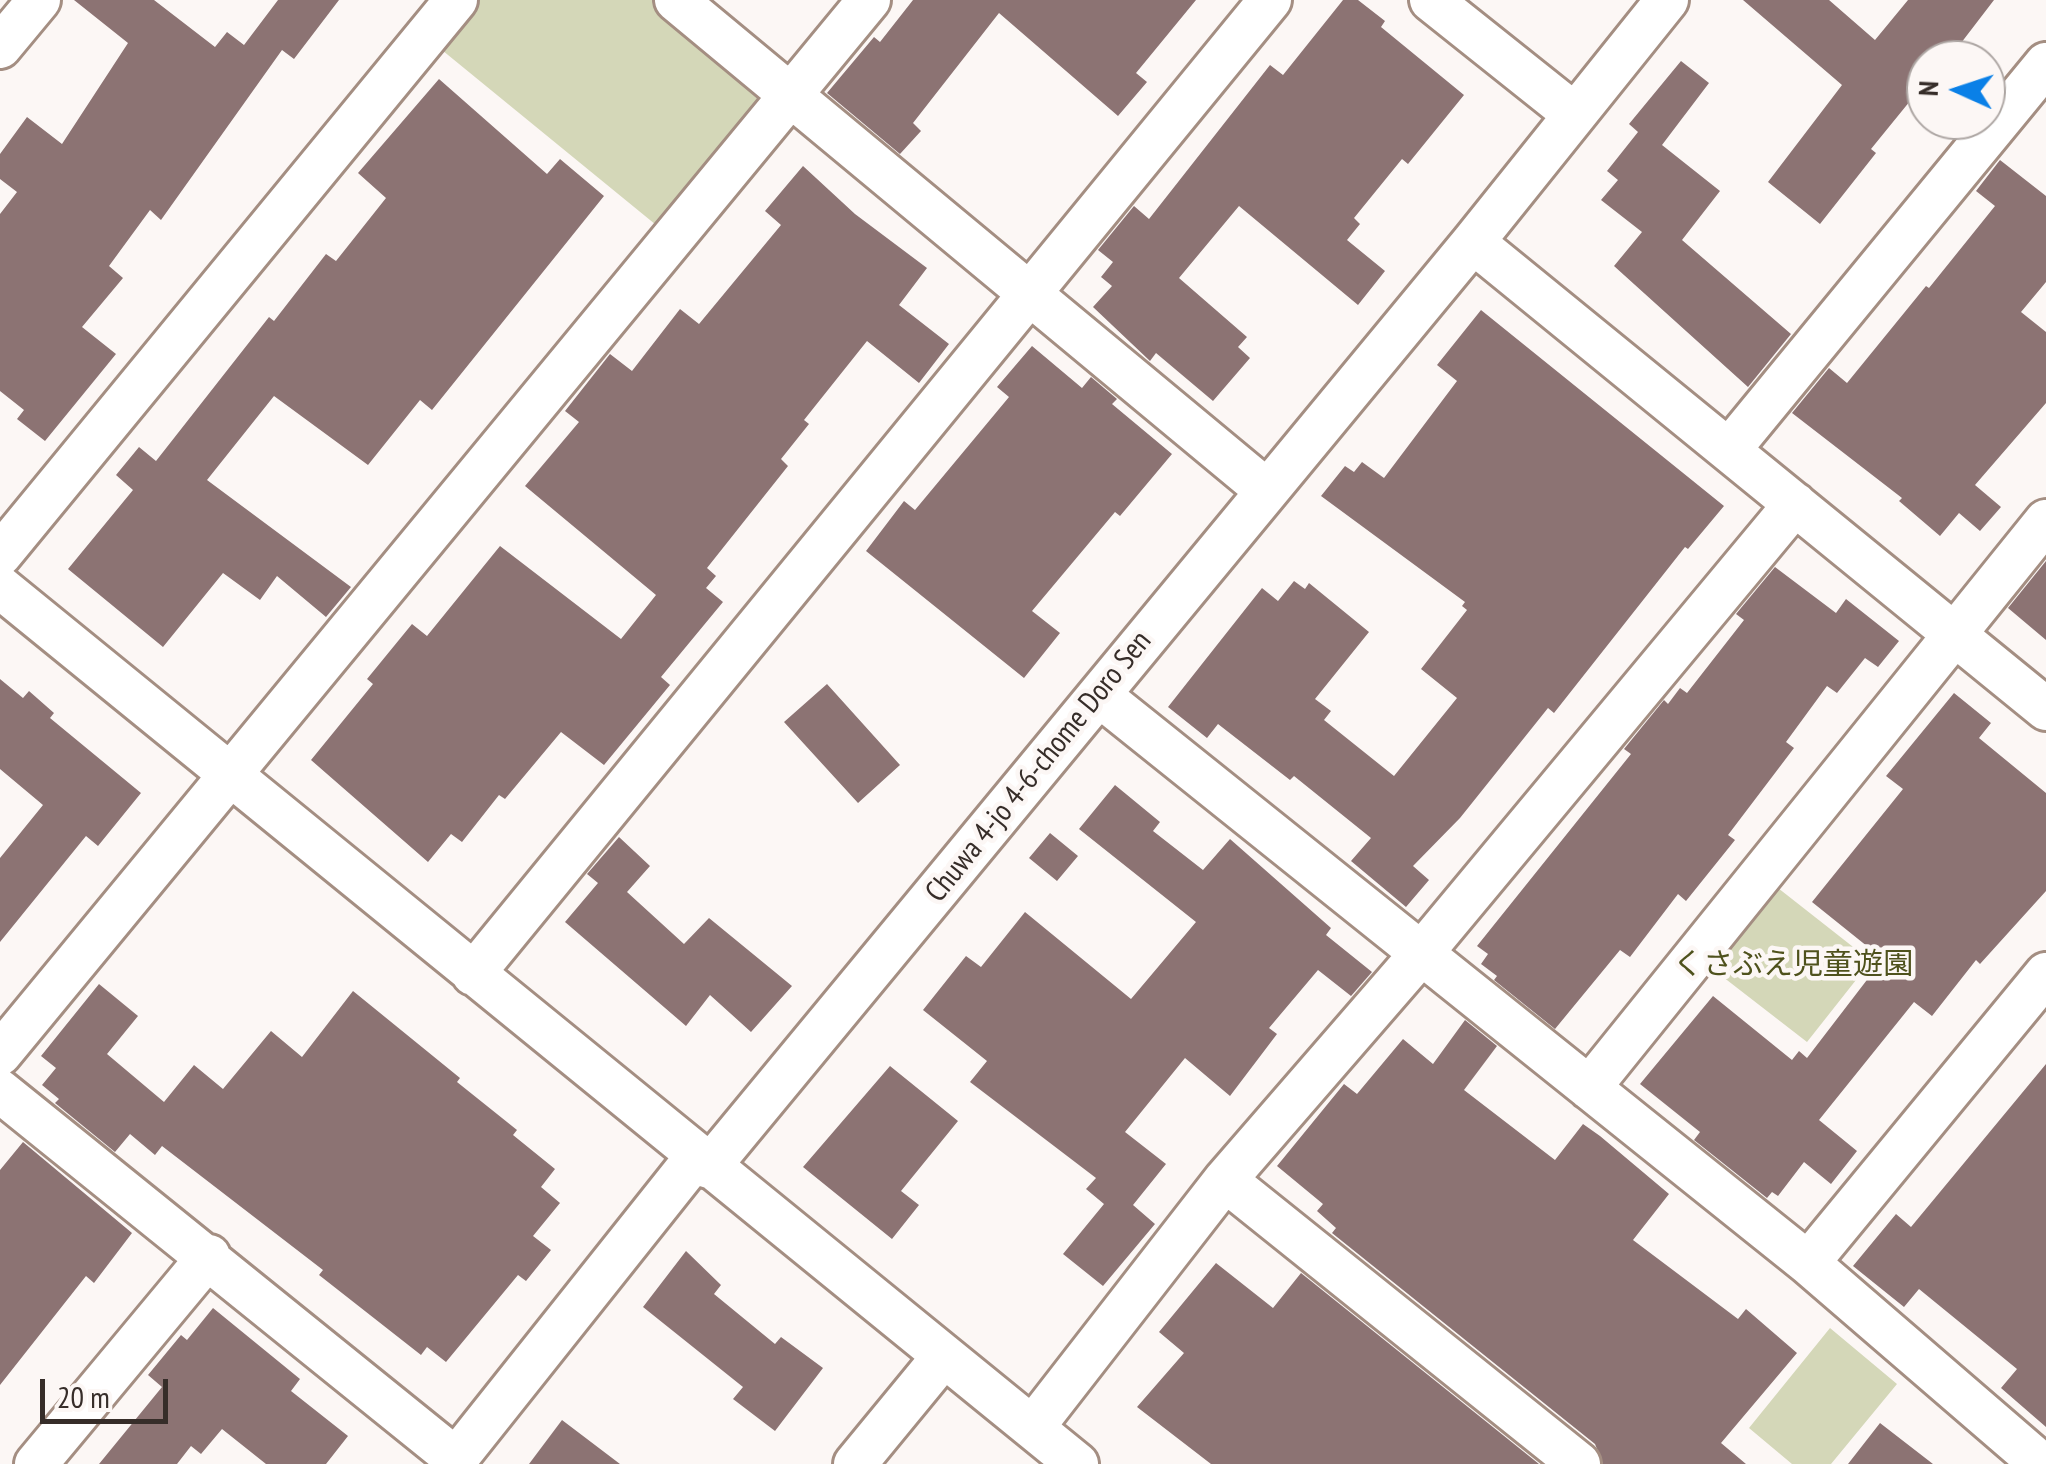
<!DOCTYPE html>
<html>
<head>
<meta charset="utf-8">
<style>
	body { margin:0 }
	#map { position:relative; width:2046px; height:1464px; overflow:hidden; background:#fcf7f5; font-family:"PT Sans Narrow",sans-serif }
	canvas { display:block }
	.north { position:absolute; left:1906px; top:40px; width:100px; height:100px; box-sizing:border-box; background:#fcf7f5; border:2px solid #ada6a3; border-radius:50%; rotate:273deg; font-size:28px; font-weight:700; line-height:40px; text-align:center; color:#362d29 }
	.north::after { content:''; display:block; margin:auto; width:35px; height:45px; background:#0a80e7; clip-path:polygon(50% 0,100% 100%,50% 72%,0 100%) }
	.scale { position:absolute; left:40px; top:1379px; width:128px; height:45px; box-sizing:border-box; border:5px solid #362d29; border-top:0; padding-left:12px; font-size:30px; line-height:35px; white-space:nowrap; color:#362d29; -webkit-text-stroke:8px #fcf7f5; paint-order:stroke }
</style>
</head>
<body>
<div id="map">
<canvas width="2046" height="1464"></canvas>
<div class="north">N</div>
<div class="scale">20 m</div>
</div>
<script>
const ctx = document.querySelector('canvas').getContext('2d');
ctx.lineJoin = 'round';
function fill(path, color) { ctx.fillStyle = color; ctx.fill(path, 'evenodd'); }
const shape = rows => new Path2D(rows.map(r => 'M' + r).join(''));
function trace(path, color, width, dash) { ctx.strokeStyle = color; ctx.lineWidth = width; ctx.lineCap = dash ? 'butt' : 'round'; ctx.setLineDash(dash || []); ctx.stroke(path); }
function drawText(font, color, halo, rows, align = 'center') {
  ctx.font = font + ' "PT Sans Narrow","Noto Sans JP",sans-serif'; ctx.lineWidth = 9; ctx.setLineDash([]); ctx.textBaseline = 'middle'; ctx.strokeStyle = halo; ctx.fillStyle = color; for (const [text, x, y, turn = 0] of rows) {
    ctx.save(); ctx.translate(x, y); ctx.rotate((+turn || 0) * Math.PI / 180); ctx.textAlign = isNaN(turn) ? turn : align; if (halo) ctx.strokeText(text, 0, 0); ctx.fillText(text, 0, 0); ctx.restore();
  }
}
fill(shape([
	[456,0,676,0,791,95,672,238,426,37],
	[1778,888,1871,961,1807,1042,1714,970],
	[1830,1328,1897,1384,1831,1464,1792,1464,1749,1428]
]), '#d4d7b8');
fill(shape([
	[74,0,154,0,215,47,227,32,244,45,278,0,339,0,294,59,282,50,161,220,150,210,109,266,123,278,82,327,116,354,45,441,17,419,24,410,0,391,0,214,17,192,0,179,0,154,27,117,62,144,128,43],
	[913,0,1196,0,1136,73,1147,82,1118,116,999,13,913,123,921,131,900,154,827,93,874,37,880,42],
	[1343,0,1358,0,1385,21,1381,27,1464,95,1408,164,1402,159,1354,218,1360,224,1347,240,1385,271,1358,305,1239,206,1179,278,1247,337,1238,347,1250,358,1213,401,1156,353,1150,361,1093,307,1112,286,1101,277,1113,262,1098,250,1134,206,1149,219,1270,65,1283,75],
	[1743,0,1829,0,1875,40,1908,0,1994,0,1948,60,1926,60,1926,96,1919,90,1871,149,1876,153,1820,224,1768,182,1842,85],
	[1681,61,1709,83,1662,145,1720,191,1682,240,1791,334,1748,387,1614,266,1642,232,1601,200,1618,180,1607,171,1638,132,1629,124],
	[439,79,547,174,560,159,604,196,432,410,420,400,368,465,274,396,207,480,351,587,326,617,277,576,260,600,223,573,163,647,68,569,133,490,116,475,139,447,156,461,269,317,274,321,326,254,336,261,386,198,358,173],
	[2000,160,2046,196,2046,282,2021,312,2046,332,2046,403,1975,485,2001,507,1980,531,1959,513,1940,536,1899,501,1902,498,1792,413,1829,368,1847,383,1926,286,1929,288,1995,206,1976,191],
	[803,166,855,214,927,268,899,305,949,344,919,383,867,341,804,420,809,424,781,459,788,466,707,568,716,576,706,588,723,602,661,677,670,685,604,765,561,732,505,799,499,795,462,842,451,834,428,862,311,760,373,684,367,679,412,624,427,636,500,546,621,639,656,595,525,486,579,422,565,411,610,354,632,371,680,309,699,324,781,225,765,211],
	[1481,310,1724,506,1688,549,1685,547,1554,713,1548,708,1460,818,1413,866,1429,880,1406,907,1351,861,1371,838,1294,776,1290,780,1218,724,1207,738,1168,707,1262,588,1278,601,1294,581,1305,589,1309,583,1369,632,1315,699,1331,711,1324,720,1394,776,1457,698,1421,669,1467,610,1462,606,1465,602,1321,496,1345,466,1354,472,1362,462,1384,478,1457,381,1437,365],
	[1032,346,1082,388,1091,377,1117,399,1112,404,1172,454,1120,516,1115,512,1032,611,1060,633,1024,678,866,551,904,501,915,510,1009,397,997,387],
	[2046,561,2046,640,2008,608],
	[1775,567,1836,613,1846,599,1899,641,1878,667,1865,658,1837,693,1827,686,1786,742,1794,748,1728,835,1735,840,1686,901,1678,894,1630,957,1620,950,1555,1029,1494,980,1497,976,1481,964,1488,954,1477,946,1631,754,1624,749,1664,700,1668,704,1680,688,1687,693,1744,620,1736,614],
	[0,679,23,698,29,691,54,713,50,718,141,793,98,846,86,836,0,942,0,858,43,805,0,769],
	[827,684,900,765,858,803,784,722],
	[1954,693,1991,723,1979,738,2046,793,2046,891,1980,964,1976,960,1932,1016,1914,1002,1819,1120,1857,1151,1831,1184,1804,1162,1778,1196,1772,1192,1767,1198,1694,1140,1700,1132,1640,1084,1713,996,1792,1060,1799,1051,1807,1058,1883,959,1812,902,1903,789,1886,776],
	[1115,785,1160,822,1153,831,1203,870,1230,839,1331,928,1326,935,1372,972,1351,996,1318,970,1269,1028,1277,1034,1230,1096,1185,1058,1125,1132,1166,1164,1133,1205,1155,1224,1103,1286,1063,1254,1104,1204,1086,1189,1096,1178,970,1082,987,1061,923,1010,966,956,981,967,1025,912,1131,999,1196,922,1079,829],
	[1050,833,1078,856,1057,881,1029,858],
	[619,837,650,866,627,892,684,944,709,918,792,986,751,1032,710,995,686,1026,565,922,598,883,587,874],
	[99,984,138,1016,107,1054,164,1102,194,1065,223,1089,271,1031,302,1057,353,991,460,1078,457,1082,517,1130,513,1135,555,1169,541,1187,560,1203,533,1236,551,1250,526,1281,518,1275,446,1362,427,1347,421,1355,319,1275,323,1270,162,1146,155,1155,130,1134,115,1152,55,1103,59,1099,42,1085,56,1068,41,1056],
	[1465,1020,1497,1046,1464,1090,1555,1160,1583,1124,1600,1136,1669,1194,1633,1240,1738,1319,1746,1309,1797,1353,1721,1443,1746,1464,1603,1464,1595,1444,1332,1233,1336,1228,1317,1211,1323,1204,1277,1166,1344,1084,1357,1094,1403,1039,1433,1064],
	[2046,1064,2046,1427,2001,1388,2017,1369,1919,1289,1904,1307,1853,1266,1896,1214,1911,1227],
	[890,1066,958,1121,901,1191,919,1205,892,1239,803,1167],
	[23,1142,132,1233,94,1283,86,1276,0,1385,0,1170],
	[686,1251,721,1285,714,1294,775,1344,781,1337,823,1368,775,1431,733,1399,743,1387,643,1307],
	[1216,1263,1273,1308,1301,1273,1539,1464,1211,1464,1137,1407,1184,1353,1159,1332],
	[213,1308,300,1379,291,1391,348,1436,326,1464,266,1464,222,1429,201,1454,191,1446,177,1464,99,1464,162,1387,148,1375,181,1335,187,1340],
	[562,1420,620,1464,529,1464],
	[1880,1423,1933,1464,1848,1464]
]), '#8c7373');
const minor = shape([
	[676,0,1266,490],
	[1431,0,1574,114],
	[0,47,39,0],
	[1473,242,2046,709],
	[1729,450,2046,64],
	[0,555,456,0],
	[0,587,1077,1464],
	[1099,695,1808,1263,2041,1464],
	[473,974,1270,0],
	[0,1054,869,0],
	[1589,1088,2046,521],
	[0,1091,456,1459],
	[709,1167,1473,242,1667,0],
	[1225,1180,1579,1464],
	[1808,1263,2046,974],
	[1033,1427,1225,1180,1420,955,1795,504],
	[36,1464,209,1256],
	[452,1464,697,1156],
	[855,1464,943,1357]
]);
trace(minor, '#a48e82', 48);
trace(minor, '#fff', 42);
drawText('30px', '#362d29', '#fcf7f5', [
	["Chuwa 4-jo 4-6-chome Doro Sen",1039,767,-51]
]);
drawText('30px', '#4f521d', '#fcf7f5', [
	["くさぶえ児童遊園",1793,965]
]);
</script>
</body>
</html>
